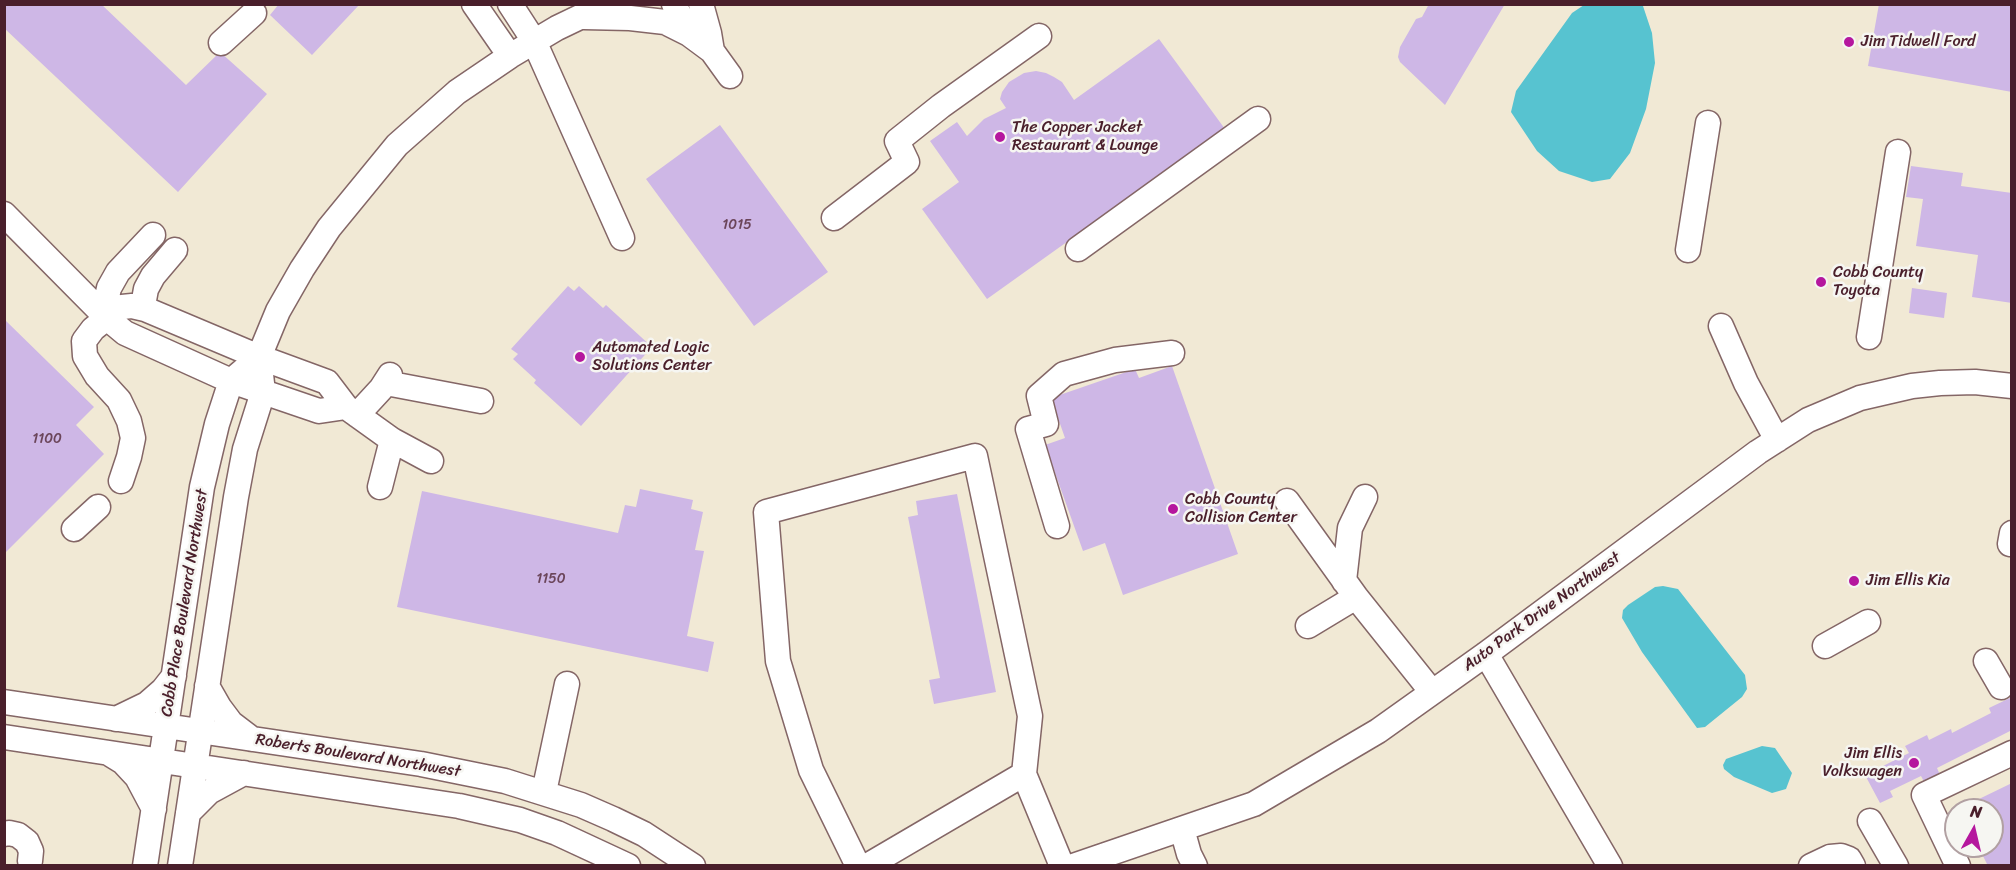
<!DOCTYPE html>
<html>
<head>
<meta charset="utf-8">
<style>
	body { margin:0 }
	#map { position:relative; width:2016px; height:870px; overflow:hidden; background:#f1e9d5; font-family:Sriracha,sans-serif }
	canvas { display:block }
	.frame { position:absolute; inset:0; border:6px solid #4a1f2b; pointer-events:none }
	.north { position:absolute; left:1944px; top:798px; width:60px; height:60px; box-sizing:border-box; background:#f6f6f2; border:2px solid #b1a0a2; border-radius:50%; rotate:8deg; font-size:16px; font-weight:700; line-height:24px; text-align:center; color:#4a1f2b }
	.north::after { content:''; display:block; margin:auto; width:21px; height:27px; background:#b5179e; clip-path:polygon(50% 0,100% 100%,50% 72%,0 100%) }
</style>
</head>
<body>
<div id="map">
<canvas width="2016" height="870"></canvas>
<div class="frame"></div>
<div class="north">N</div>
</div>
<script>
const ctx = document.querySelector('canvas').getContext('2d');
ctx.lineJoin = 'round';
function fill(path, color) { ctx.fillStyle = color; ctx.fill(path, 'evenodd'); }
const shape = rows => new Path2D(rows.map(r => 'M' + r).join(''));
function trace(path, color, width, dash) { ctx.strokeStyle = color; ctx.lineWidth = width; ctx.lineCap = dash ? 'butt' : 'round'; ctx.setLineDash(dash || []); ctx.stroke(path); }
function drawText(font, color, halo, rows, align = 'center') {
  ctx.font = font + ' Sriracha,sans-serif'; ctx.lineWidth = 5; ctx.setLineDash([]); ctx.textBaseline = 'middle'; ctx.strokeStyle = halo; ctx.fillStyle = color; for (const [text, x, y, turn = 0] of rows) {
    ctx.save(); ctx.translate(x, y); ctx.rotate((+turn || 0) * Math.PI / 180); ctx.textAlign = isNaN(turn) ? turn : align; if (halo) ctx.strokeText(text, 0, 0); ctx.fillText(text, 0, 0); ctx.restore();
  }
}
fill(shape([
	[1641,5,1643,6,1652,33,1655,63,1646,109,1630,153,1610,179,1592,182,1559,171,1537,151,1511,112,1516,91,1572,13,1584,5],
	[1663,586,1678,589,1745,675,1747,689,1742,697,1705,727,1697,728,1642,652,1622,618,1623,610,1628,605,1655,587],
	[1762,746,1775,748,1792,773,1786,789,1772,793,1734,777,1724,769,1723,765,1726,759]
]), '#57c3d0');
fill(shape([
	[4,4,101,4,186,85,220,52,267,94,178,192,4,28],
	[279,4,360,4,312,55,270,15],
	[1429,4,1505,4,1445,105,1400,62,1398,57,1400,47,1416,19,1422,17],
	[1879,4,2012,4,2012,92,1868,66],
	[1159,39,1225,129,987,299,922,209,959,182,930,141,957,122,967,136,984,119,1006,108,1000,99,1002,92,1009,82,1024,73,1036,71,1046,73,1054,77,1062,82,1074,100],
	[720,125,828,272,754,326,646,179],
	[1911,166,1963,173,1961,186,2012,193,2012,303,1972,297,1978,255,1916,246,1923,199,1906,197],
	[568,286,574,291,579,286,603,308,606,305,652,347,581,426,534,383,536,380,513,359,518,354,511,349],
	[1912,288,1947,293,1944,318,1909,313],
	[4,319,94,407,76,425,104,454,4,554],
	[1172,366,1238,554,1123,595,1105,543,1083,551,1045,445,1065,438,1051,398,1135,369,1139,378],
	[640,489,693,500,691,509,703,512,695,550,704,551,687,636,714,642,708,672,397,607,422,491,618,533,625,505,636,507],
	[957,494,996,692,934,704,929,680,940,678,908,517,918,515,916,501],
	[2012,697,2012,730,1937,768,1943,782,1928,789,1921,776,1890,791,1893,797,1880,803,1865,775,1909,753,1905,746,1927,735,1929,740,1951,729,1952,733,1991,713,1989,708],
	[2012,783,2012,866,1988,866,1978,846,1992,846,1992,810,1986,810,1979,799]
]), '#ceb7e6');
const minor = shape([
	[474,4,510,56],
	[510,4,534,41,622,238],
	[674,4,689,34],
	[701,4,709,33,712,51],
	[584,17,630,18,665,22,689,34,712,51,730,76],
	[221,43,254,13],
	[4,214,107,318,125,333,231,381,319,411,346,407],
	[834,218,907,162,897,141,941,106,1039,36],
	[1078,249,1258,119],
	[1688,250,1708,123],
	[145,309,144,300,146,289,153,276,175,250],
	[107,318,105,306,109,288,118,272,153,235],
	[1721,326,1746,383,1777,440],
	[1869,337,1898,152],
	[386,383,481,401],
	[357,415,381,389,390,375],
	[121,481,129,457,133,438,129,421,119,400,97,376,85,356,84,341,93,329,113,313,122,307,132,306,145,309,259,357,327,382,346,407,392,440,431,461],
	[380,487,392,440],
	[1287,501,1356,597,1432,692],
	[1057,526,1028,429,1046,424,1039,396,1064,374,1115,360,1172,353],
	[74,529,98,507],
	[2010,544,2012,533],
	[1344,581,1350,528,1365,497],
	[1308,626,1356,597],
	[1825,646,1868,622],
	[1486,654,1610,866],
	[1986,661,2001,687],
	[207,686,219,707,231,723,252,739],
	[4,702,421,764,505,781,581,805,613,819,644,834,693,866],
	[116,719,147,704,163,690,174,676],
	[4,737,459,806,520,820,557,833,628,866],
	[110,754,123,762,137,777,154,809],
	[544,792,567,684],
	[188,813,209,792,244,773],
	[1870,821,1896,866],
	[1182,829,1189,854,1195,866],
	[4,834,9,833,18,835,27,842,31,851,30,861],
	[145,866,202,487,217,424,231,381,259,357,278,311,302,269,329,228,397,145,457,92,510,56,557,28,607,4],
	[180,866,236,497,245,449,263,392,259,357],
	[858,866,811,770,778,661,766,512,975,456,1030,716,1024,774,1062,866],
	[867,866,1024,774],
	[1073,866,1254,804,1378,731,1486,654,1758,452,1808,420,1860,398,1912,386,1940,383,1975,382,2012,386],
	[1811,866,1830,857,1841,856,1849,859,1853,866],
	[1958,866,1924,795,2012,753]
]);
trace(minor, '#846666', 27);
trace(minor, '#fff', 24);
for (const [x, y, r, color] of [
	[1849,42,6,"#b5179e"],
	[1000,137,6,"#b5179e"],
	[1821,282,6,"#b5179e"],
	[580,357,6,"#b5179e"],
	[1173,509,6,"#b5179e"],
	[1854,581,6,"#b5179e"],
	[1914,763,6,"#b5179e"]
]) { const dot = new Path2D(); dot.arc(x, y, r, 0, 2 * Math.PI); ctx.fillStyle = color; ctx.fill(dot); trace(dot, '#f6f6f2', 2); }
drawText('14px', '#6b455a', null, [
	["1015",737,225],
	["1100",47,439],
	["1150",551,579]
]);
drawText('16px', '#4a1f2b', '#f6f6f2', [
	["Jim Tidwell Ford",1861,42],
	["The Copper Jacket",1012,128],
	["Restaurant & Lounge",1012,146],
	["Cobb County",1833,273],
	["Toyota",1833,291],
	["Automated Logic",592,348],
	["Solutions Center",592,366],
	["Cobb County",1185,500],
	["Collision Center",1185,518],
	["Jim Ellis Kia",1866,581],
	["Jim Ellis",1902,754,"right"],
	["Volkswagen",1902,772,"right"]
], 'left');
drawText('16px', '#4a1f2b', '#f6f6f2', [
	["Cobb Place Boulevard Northwest",185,603,-81],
	["Auto Park Drive Northwest",1542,612,-36],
	["Roberts Boulevard Northwest",358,756,9]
]);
</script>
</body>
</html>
